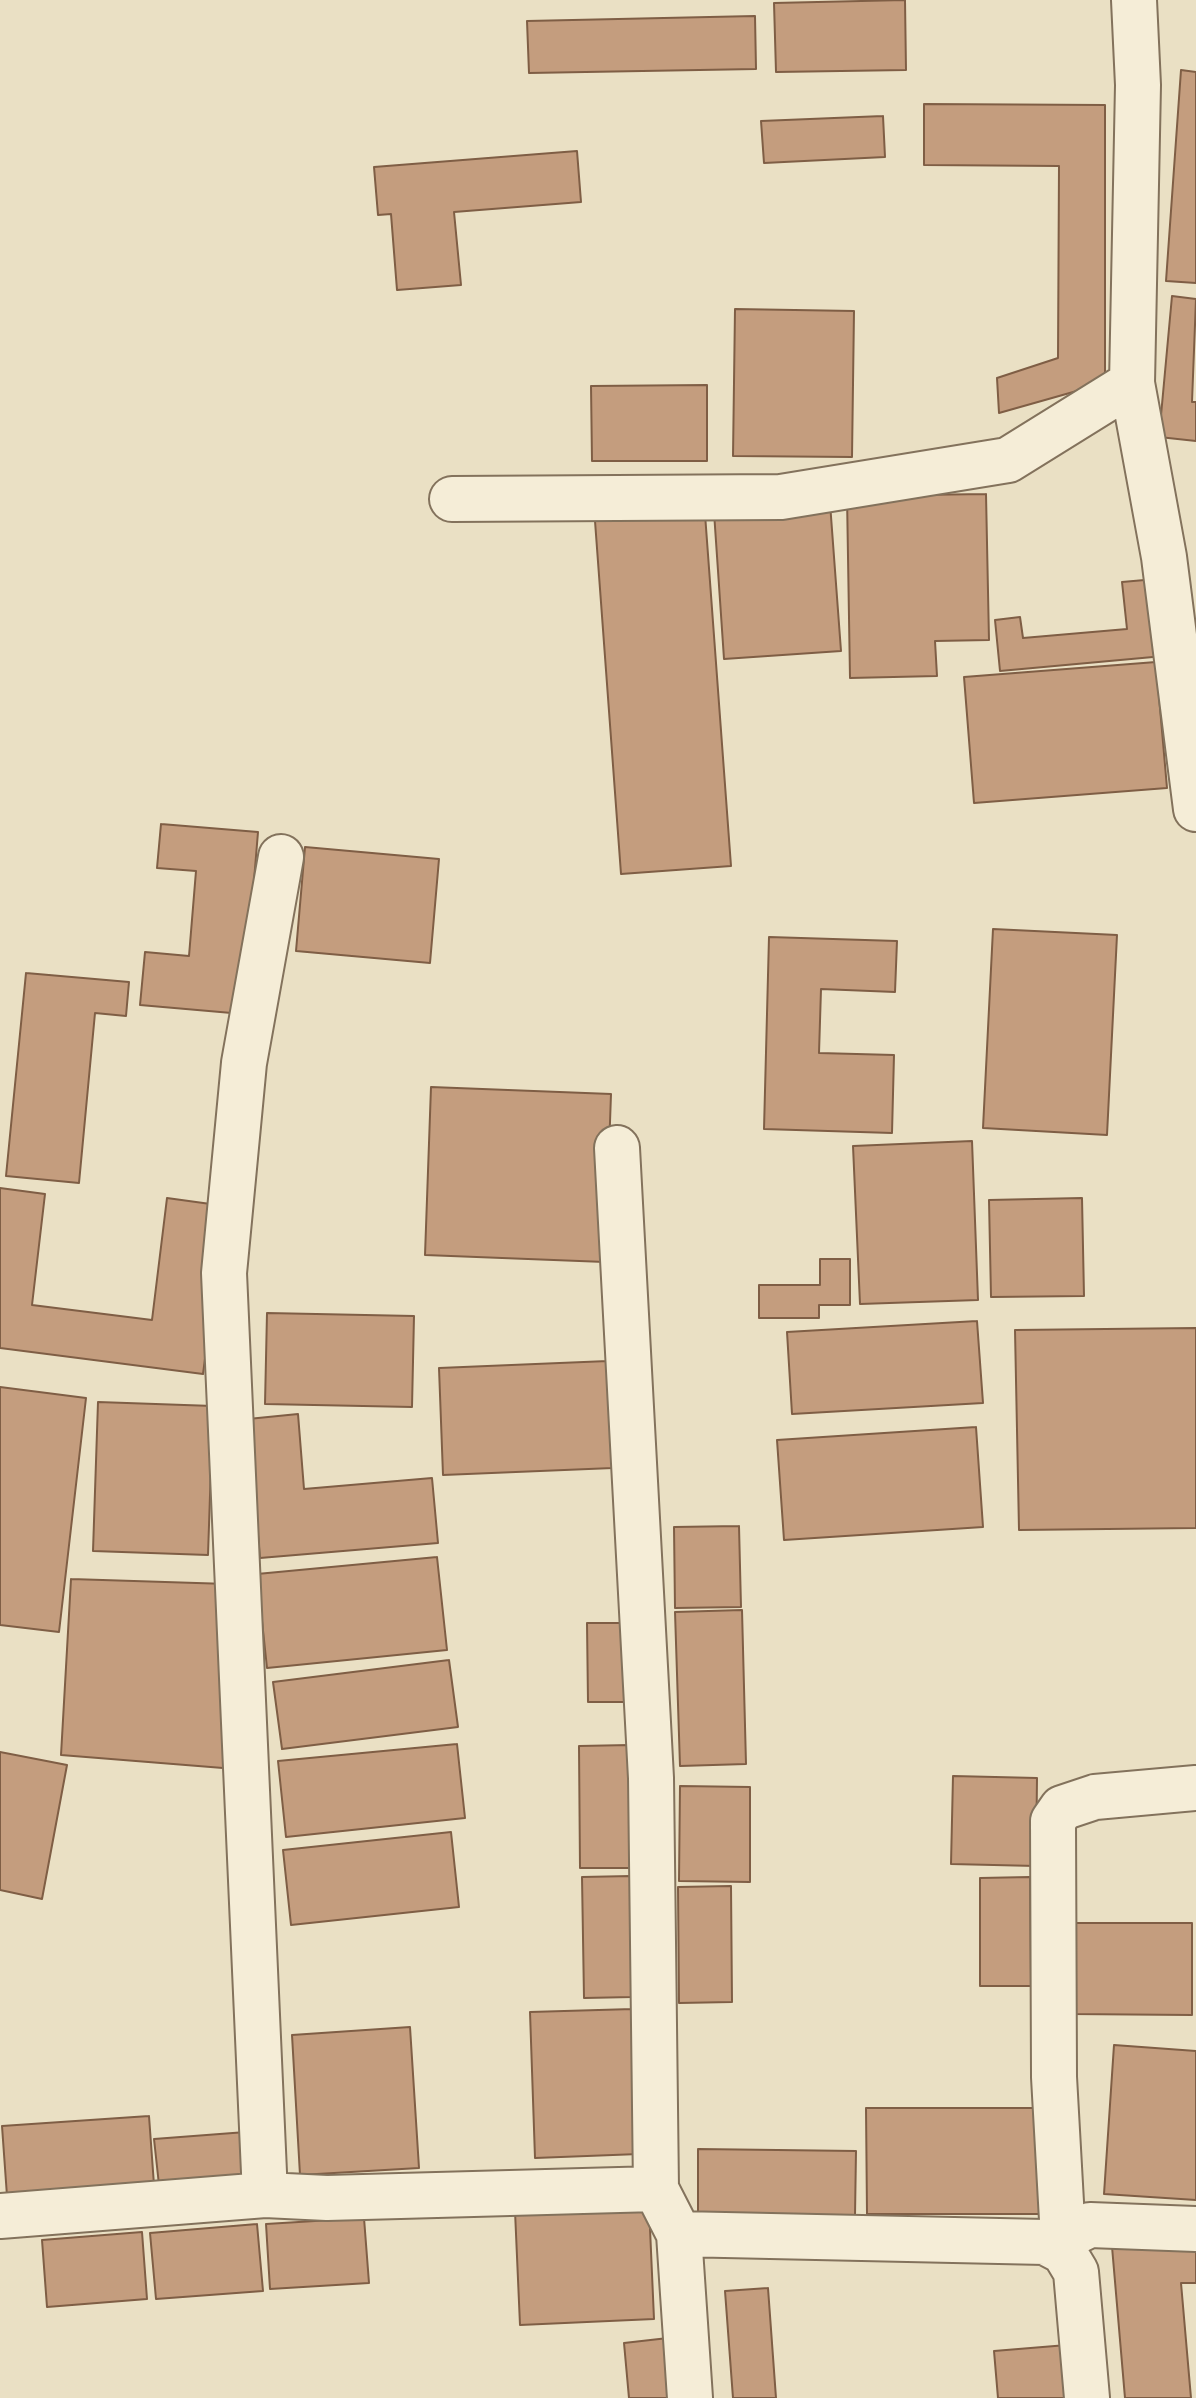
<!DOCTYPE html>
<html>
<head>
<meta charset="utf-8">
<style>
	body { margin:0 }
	canvas { display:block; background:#eae0c4 }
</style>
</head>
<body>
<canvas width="1196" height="2398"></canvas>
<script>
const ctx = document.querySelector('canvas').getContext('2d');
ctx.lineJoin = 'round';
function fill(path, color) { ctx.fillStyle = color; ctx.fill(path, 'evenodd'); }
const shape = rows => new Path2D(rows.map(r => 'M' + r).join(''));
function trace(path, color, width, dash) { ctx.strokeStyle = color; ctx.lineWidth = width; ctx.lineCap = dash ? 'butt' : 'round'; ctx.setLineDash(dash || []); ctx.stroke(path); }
const building = shape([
	[905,0,906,70,776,72,774,3,905,0],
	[755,16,756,69,529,73,527,21,755,16],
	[1181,70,1196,72,1196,283,1166,281,1181,70],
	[924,104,1105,105,1105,383,999,413,997,378,1058,358,1059,166,924,165,924,104],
	[883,116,885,157,764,163,761,121,883,116],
	[577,151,581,202,454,212,461,285,397,290,391,214,378,215,374,167,577,151],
	[1172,296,1196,299,1192,402,1196,402,1196,441,1159,437,1172,296],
	[735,309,854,311,852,457,733,456,735,309],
	[707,385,707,461,592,461,591,386,707,385],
	[986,494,989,640,935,641,937,676,850,678,847,496,986,494],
	[830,503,841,651,724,659,714,512,830,503],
	[705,514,731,866,621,874,595,521,705,514],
	[1156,579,1164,656,1000,671,995,620,1020,617,1023,638,1127,629,1122,582,1156,579],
	[1156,662,1167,788,974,803,964,677,1156,662],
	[161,824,258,832,243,1014,140,1005,145,952,189,956,196,871,157,868,161,824],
	[305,847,439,859,430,963,296,951,305,847],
	[993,929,1117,935,1107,1135,983,1128,993,929],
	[769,937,897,941,895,992,821,989,819,1053,894,1055,892,1133,764,1129,769,937],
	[26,973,129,982,126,1016,95,1013,79,1183,6,1176,26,973],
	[431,1087,611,1094,605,1262,425,1255,431,1087],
	[972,1141,978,1300,860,1304,853,1146,972,1141],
	[0,1188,45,1194,32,1305,152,1320,167,1198,225,1206,203,1374,0,1348,0,1188],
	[1082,1198,1084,1296,991,1297,989,1200,1082,1198],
	[820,1259,850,1259,850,1305,819,1305,819,1318,759,1318,759,1285,820,1285,820,1259],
	[267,1313,414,1316,412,1407,265,1404,267,1313],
	[977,1321,983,1403,792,1414,787,1332,977,1321],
	[1196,1328,1196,1528,1019,1530,1015,1330,1196,1328],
	[608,1361,613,1468,443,1475,439,1368,608,1361],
	[0,1387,86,1398,59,1632,0,1625,0,1387],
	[98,1402,213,1406,208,1555,93,1551,98,1402],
	[298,1414,304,1489,432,1478,438,1543,260,1558,248,1419,298,1414],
	[976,1427,983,1527,784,1540,777,1440,976,1427],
	[739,1526,741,1607,675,1608,674,1527,739,1526],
	[437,1557,447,1650,267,1668,257,1574,437,1557],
	[71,1579,228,1584,223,1768,61,1755,71,1579],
	[742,1610,746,1764,680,1766,675,1612,742,1610],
	[587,1623,625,1623,626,1702,588,1702,587,1623],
	[449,1660,458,1727,282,1749,273,1682,449,1660],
	[457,1744,465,1818,286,1837,278,1761,457,1744],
	[630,1745,631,1868,580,1868,579,1746,630,1745],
	[0,1752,67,1765,42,1899,0,1890,0,1752],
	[953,1776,1037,1778,1036,1866,951,1864,953,1776],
	[680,1786,750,1787,750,1882,679,1881,680,1786],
	[451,1832,459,1907,291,1925,283,1850,451,1832],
	[631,1876,633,1997,584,1998,582,1877,631,1876],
	[1030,1877,1031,1986,980,1986,980,1878,1030,1877],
	[731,1886,732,2002,679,2003,678,1887,731,1886],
	[1069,1923,1192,1923,1192,2015,1069,2014,1069,1923],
	[633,2009,639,2154,535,2158,530,2012,633,2009],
	[410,2027,419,2168,300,2175,292,2035,410,2027],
	[1114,2045,1196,2051,1196,2200,1104,2194,1114,2045],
	[866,2108,1045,2108,1045,2214,867,2214,866,2108],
	[149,2116,154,2185,7,2196,2,2126,149,2116],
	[246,2132,250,2177,159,2185,154,2139,246,2132],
	[698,2149,856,2151,855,2216,698,2214,698,2149],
	[649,2206,654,2319,520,2325,515,2211,649,2206],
	[364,2218,369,2283,270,2289,266,2224,364,2218],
	[257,2224,263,2291,156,2299,150,2233,257,2224],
	[142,2232,147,2299,47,2307,42,2240,142,2232],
	[1111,2235,1196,2236,1196,2283,1181,2283,1191,2398,1125,2398,1111,2235],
	[768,2288,776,2398,733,2398,725,2291,768,2288],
	[668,2338,675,2398,629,2398,624,2343,668,2338],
	[1067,2345,1072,2398,998,2398,994,2351,1067,2345]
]);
fill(building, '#c49d7e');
trace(building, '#7f5e45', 2);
const minor = shape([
	[1134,0,1138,85,1132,383,1164,557,1196,809],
	[452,499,781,497,1008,460,1132,383],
	[617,1148,651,1778,656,2189,679,2234,690,2398],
	[265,2195,224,1273,244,1063,281,857],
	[0,2216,265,2195,327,2198,656,2189],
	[679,2234,1045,2242,1064,2252],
	[1063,2238,1090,2225,1196,2229],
	[1087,2398,1076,2272,1064,2252,1063,2238,1054,2077,1053,1821,1062,1808,1095,1797,1196,1788]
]);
trace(minor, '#83725c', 48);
trace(minor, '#f5edd7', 44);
</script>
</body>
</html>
